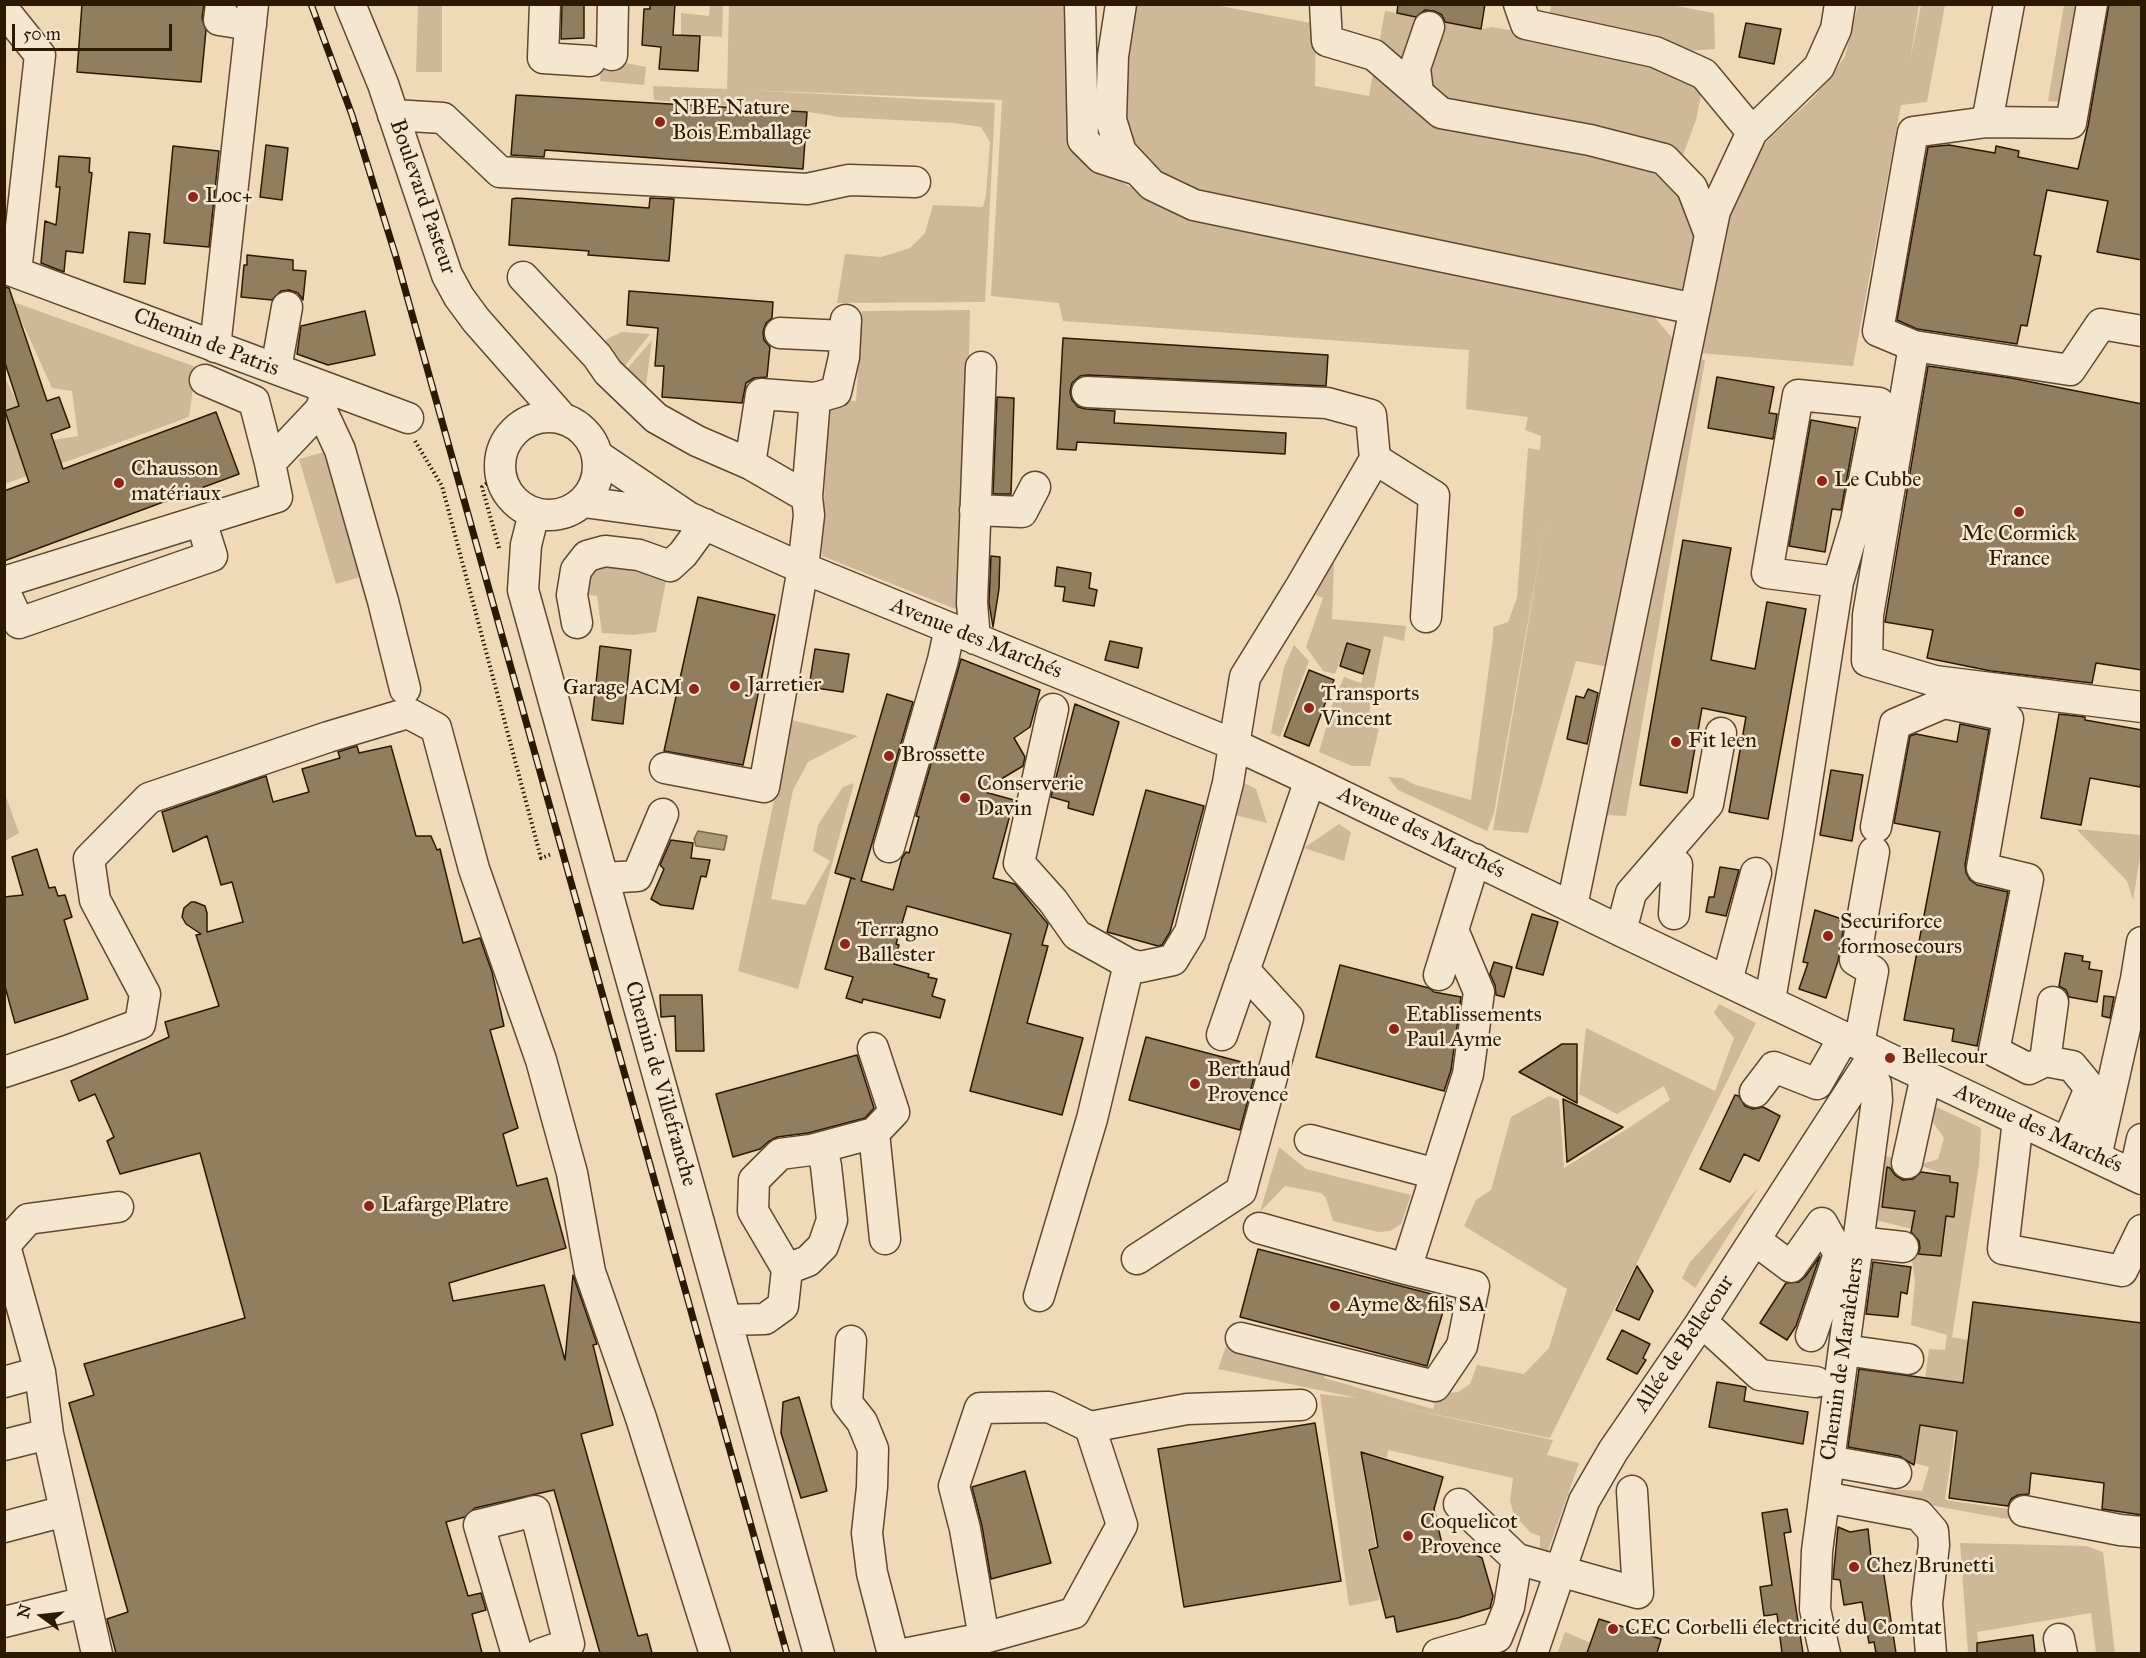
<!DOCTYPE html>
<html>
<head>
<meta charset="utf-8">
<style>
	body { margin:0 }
	#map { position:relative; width:2146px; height:1658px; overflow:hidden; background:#f0d9b6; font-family:"IM FELL Great Primer",serif }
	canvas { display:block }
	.frame { position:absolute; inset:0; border:6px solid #2c1900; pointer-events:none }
	.north { position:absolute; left:12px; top:1586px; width:60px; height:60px; -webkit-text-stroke:4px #f5e6d0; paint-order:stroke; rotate:285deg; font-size:16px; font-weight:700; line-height:24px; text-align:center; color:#2c1900 }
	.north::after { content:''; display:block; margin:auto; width:21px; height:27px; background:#2c1900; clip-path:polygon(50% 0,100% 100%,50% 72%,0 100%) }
	.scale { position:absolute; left:12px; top:24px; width:160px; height:27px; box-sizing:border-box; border:3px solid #2c1900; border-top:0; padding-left:8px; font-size:18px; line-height:21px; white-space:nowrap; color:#2c1900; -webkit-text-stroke:4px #f5e6d0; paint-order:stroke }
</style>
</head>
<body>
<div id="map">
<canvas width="2146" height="1658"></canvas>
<div class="frame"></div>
<div class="north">N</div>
<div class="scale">50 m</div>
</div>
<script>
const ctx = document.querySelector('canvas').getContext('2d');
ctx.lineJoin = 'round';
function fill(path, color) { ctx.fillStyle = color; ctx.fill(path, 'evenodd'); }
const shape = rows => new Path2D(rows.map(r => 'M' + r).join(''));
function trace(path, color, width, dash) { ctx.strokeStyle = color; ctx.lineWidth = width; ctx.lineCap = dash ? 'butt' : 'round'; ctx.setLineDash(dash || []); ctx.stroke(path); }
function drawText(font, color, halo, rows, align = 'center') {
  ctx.font = font + ' "IM FELL Great Primer",serif'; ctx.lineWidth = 5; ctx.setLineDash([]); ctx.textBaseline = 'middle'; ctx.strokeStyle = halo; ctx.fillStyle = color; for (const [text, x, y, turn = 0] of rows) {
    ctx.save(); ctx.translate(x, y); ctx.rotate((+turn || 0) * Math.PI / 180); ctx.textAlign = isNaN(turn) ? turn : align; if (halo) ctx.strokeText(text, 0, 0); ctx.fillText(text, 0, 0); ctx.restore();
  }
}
fill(shape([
	[418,5,442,5,442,72,416,72],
	[710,5,723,5,722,37,681,35,681,13,709,16],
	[729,5,1067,5,1076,154,1130,187,1651,313,1673,339,1609,667,1576,661,1528,833,1493,830,1546,520,1494,813,1487,831,1398,790,1388,777,1402,778,1416,785,1471,800,1493,638,1493,627,1508,622,1517,598,1528,448,1540,450,1541,436,1525,430,1528,417,1466,409,1469,350,1063,321,1059,303,991,296,1002,100,746,90,995,103,985,302,837,303,845,254,881,257,910,248,925,233,933,205,983,207,986,195,990,142,981,127,954,123,839,117,809,112,654,100,653,86,727,89],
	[1135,5,1215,5,1316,24,1315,86,1369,96,1375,63,1421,112,1653,163,1672,181,1697,224,1683,292,1197,195,1165,178,1135,147,1121,115],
	[1551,5,1671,5,1714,13,1715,49,1672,52,1549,21],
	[1858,5,1919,5,1910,61,1921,5,1945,5,1927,102,1901,105,1853,366,1700,353,1721,238,1741,175,1770,138,1813,98,1831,77,1845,56],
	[2064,5,2081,5,2062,102,2048,101],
	[1385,11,1419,17,1406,72,1379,44],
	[1443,22,1481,29,1492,27,1583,43,1698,80,1701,95,1696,120,1683,155,1645,145,1453,110,1432,93,1426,78,1434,42],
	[602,58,646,67,644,85,600,81],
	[13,302,196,367,189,417,5,484,4,376,19,406,5,411,23,465,53,440,78,436,72,391,52,388],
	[970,310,963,612,822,556,828,399,856,401,862,311],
	[622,332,650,334,624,367,601,348,607,339],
	[652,340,646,385,627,369],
	[1694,359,1705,360,1626,816,1607,815],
	[328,451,364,576,336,584,299,459],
	[593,560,668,571,656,632,634,635,602,633,597,596,577,593],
	[1329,562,1334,562,1332,619,1406,626,1404,641,1384,636,1368,719,1331,708,1344,677,1361,683,1370,650,1347,643,1335,674,1323,671,1306,647,1323,598,1316,595],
	[1294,645,1309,661,1280,737,1271,733,1284,667],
	[1330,714,1379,729,1370,766,1352,766,1319,752],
	[791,720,858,736,808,762,793,790,771,899,805,905,830,861,813,851,818,825,843,787,854,783,798,989,738,971],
	[1244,783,1256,789,1267,823,1235,815],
	[4,791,19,833,5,841,4,836],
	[1339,824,1351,832,1344,861,1304,848],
	[2076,829,2141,835,2141,852,2133,900,2127,881],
	[1719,1004,1756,1023,1550,1438,1380,1403,1553,1440,1547,1455,1579,1463,1546,1556,1540,1555,1540,1536,1531,1533,1514,1515,1510,1501,1513,1478,1388,1450,1387,1458,1360,1451,1376,1547,1367,1550,1373,1572,1382,1570,1384,1584,1378,1585,1379,1600,1349,1606,1320,1394,1357,1398,1218,1369,1230,1335,1329,1366,1324,1378,1433,1409,1437,1394,1458,1392,1470,1384,1477,1365,1524,1374,1549,1348,1567,1289,1464,1226,1476,1200,1491,1190,1511,1117,1549,1096,1559,1100,1564,1168,1627,1129,1670,1100,1664,1086,1617,1114,1579,1094,1586,1028,1715,1091,1734,1038,1714,1013],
	[1926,1102,1981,1128,1979,1165,1952,1337,1968,1340,1945,1500,2022,1511,2021,1520,2001,1518,1880,1496,1886,1489,1922,1491,1929,1467,1914,1463,1929,1349,1945,1350,1947,1335,1911,1325,1915,1281,1911,1253,1941,1256,1912,1229,1871,1219,1883,1110,1891,1117,1884,1130,1886,1156,1899,1160,1899,1169,1888,1167,1883,1207,1954,1216,1958,1184,1949,1182,1950,1176,1919,1165,1938,1159,1944,1138,1922,1107],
	[1279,1147,1306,1169,1411,1195,1401,1224,1390,1231,1378,1232,1333,1221,1326,1198,1321,1193,1285,1186,1260,1212],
	[1759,1187,1695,1288,1682,1278,1690,1262],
	[1960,1543,2086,1546,2103,1552,2115,1653,2096,1653,2091,1613,1977,1632,1980,1653,1968,1653],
	[1565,1632,1591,1643,1587,1653,1557,1654]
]), '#cfb897');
const water = shape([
	[698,831,727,836,724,850,696,846,694,839,698,831]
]);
fill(water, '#ad9878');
trace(water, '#796548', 1.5);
const building = shape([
	[82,4,204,4,202,18,206,30,201,82,77,72,82,4],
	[562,4,584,4,584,38,561,39,562,4],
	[650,4,675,4,673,35,700,36,698,71,659,69,661,47,642,45,644,9,650,9,650,4],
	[1398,4,1485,4,1481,29,1445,22,1442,15,1434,11,1425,10,1416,17,1397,13,1398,4],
	[2109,4,2142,4,2142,260,2097,252,2108,201,2047,190,2034,255,2041,256,2027,326,2021,325,2017,344,1917,329,1897,320,1928,147,1949,145,1995,153,1996,146,2019,151,2018,157,2078,169,2088,126,2109,4],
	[1746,23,1781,29,1774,64,1739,57,1746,23],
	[516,95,807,112,803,169,545,150,544,157,511,155,516,95],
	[266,145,288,148,282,200,260,197,266,145],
	[173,146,219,151,209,247,164,243,173,146],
	[59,156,90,158,89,172,92,173,83,253,66,251,64,272,41,263,45,221,56,225,60,187,56,187,59,156],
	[517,198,649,208,650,198,674,199,669,261,588,255,589,251,509,245,512,199,517,198],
	[129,232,150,234,145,284,124,282,129,232],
	[247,255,293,260,293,270,306,271,303,300,298,293,289,290,281,291,272,300,241,297,244,265,247,265,247,255],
	[4,287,9,288,47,401,59,397,70,427,51,434,63,469,216,412,239,474,4,561,4,491,29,482,5,411,19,406,4,360,4,287],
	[629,291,773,302,772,318,766,323,763,332,764,340,770,347,767,377,754,378,746,383,742,403,662,397,664,366,655,366,658,328,627,325,629,291],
	[365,311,375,355,328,365,297,354,301,326,365,311],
	[1063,338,1328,355,1326,386,1088,375,1080,376,1072,383,1070,392,1072,400,1078,407,1086,409,1115,411,1114,423,1286,433,1285,454,1077,442,1076,450,1057,449,1063,338],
	[1928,366,2011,378,2142,404,2142,670,2096,663,2092,683,1991,671,1927,658,1933,630,1885,622,1928,366],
	[1717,377,1774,387,1769,413,1777,414,1773,439,1708,428,1717,377],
	[997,397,1014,398,1011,494,993,494,997,397],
	[1811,420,1856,428,1841,510,1832,509,1825,552,1789,546,1811,420],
	[1683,540,1731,548,1711,660,1755,669,1767,602,1806,609,1768,819,1729,812,1746,717,1702,708,1687,793,1640,785,1683,540],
	[991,556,1000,557,999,589,993,627,989,603,991,556],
	[1057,567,1091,573,1089,588,1097,590,1094,606,1063,601,1065,587,1055,586,1057,567],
	[698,597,775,615,743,765,664,751,698,597],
	[1110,641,1142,648,1138,668,1105,660,1110,641],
	[1347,643,1370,650,1363,674,1340,666,1347,643],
	[600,646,631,650,623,724,592,720,600,646],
	[815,649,849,654,843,692,809,687,815,649],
	[961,659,1040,690,1030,727,1014,738,1025,757,1023,766,981,791,1014,800,993,878,1015,884,1048,924,1042,945,1048,946,1027,1023,1083,1038,1062,1115,970,1091,1011,934,907,906,896,944,899,945,894,964,929,974,928,977,937,979,932,996,945,1000,940,1018,863,999,862,1003,846,998,853,977,825,969,851,878,855,879,835,873,887,694,913,702,861,881,893,890,902,858,906,852,909,853,919,817,916,816,961,659],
	[1309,670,1334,680,1309,746,1284,736,1309,670],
	[1588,689,1598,693,1587,744,1567,739,1576,696,1584,698,1588,689],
	[1075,704,1119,722,1093,815,1068,808,1069,802,1051,797,1075,704],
	[2059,714,2085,717,2085,720,2142,730,2142,775,2140,787,2090,778,2081,825,2041,818,2059,714],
	[1960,724,1989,730,1965,865,1966,873,1970,880,1977,885,2008,892,1977,1046,1952,1041,1954,1029,1904,1020,1940,832,1894,823,1910,736,1916,734,1957,742,1960,724],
	[357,746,359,753,391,746,416,836,431,836,437,850,440,849,463,943,480,938,492,972,504,1026,490,1030,518,1128,503,1134,517,1186,547,1178,566,1248,449,1283,453,1301,544,1285,565,1360,573,1275,597,1344,593,1345,613,1425,581,1434,638,1636,647,1634,652,1653,600,1653,554,1490,475,1508,465,1517,446,1522,468,1596,481,1593,486,1610,472,1614,482,1653,116,1653,107,1619,128,1612,69,1403,94,1395,84,1364,245,1318,200,1153,120,1174,107,1141,114,1137,95,1094,79,1101,71,1081,169,1037,165,1022,219,1006,196,935,201,934,186,924,182,917,184,908,191,902,195,902,205,906,207,913,207,932,243,922,232,882,221,885,207,836,173,852,162,812,266,776,273,802,309,792,302,769,340,758,338,752,357,746],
	[1831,770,1863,775,1852,841,1820,835,1831,770],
	[1146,790,1204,806,1170,932,1162,945,1158,946,1107,932,1146,790],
	[671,840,693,843,691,858,710,860,706,877,701,876,693,909,661,905,651,899,664,869,660,865,671,840],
	[37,849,49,888,55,887,58,896,65,895,72,917,64,920,88,999,15,1023,4,983,4,897,23,895,12,857,37,849],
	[1720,867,1739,870,1726,916,1706,912,1709,897,1714,897,1720,867],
	[1815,910,1845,920,1838,961,1826,998,1799,989,1808,963,1803,962,1815,910],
	[1532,914,1558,922,1543,975,1516,968,1532,914],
	[2065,953,2083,956,2082,961,2090,962,2089,969,2102,971,2097,1002,2069,997,2066,990,2059,986,2065,953],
	[1494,962,1512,967,1504,997,1496,995,1495,985,1490,974,1494,962],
	[1340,965,1429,988,1434,992,1461,997,1451,1070,1444,1091,1316,1057,1340,965],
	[660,995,702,995,704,1051,676,1051,675,1016,661,1017,660,995],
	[2104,996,2114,997,2110,1018,2102,1016,2104,996],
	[1146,1037,1257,1066,1240,1130,1129,1100,1146,1037],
	[1562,1044,1577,1044,1577,1103,1519,1072,1562,1044],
	[857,1055,874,1108,865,1118,808,1133,777,1137,768,1142,760,1149,733,1157,716,1094,857,1055],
	[1735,1095,1739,1096,1745,1106,1753,1109,1763,1107,1780,1116,1759,1161,1744,1154,1730,1182,1700,1169,1735,1095],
	[1563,1099,1623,1127,1567,1162,1563,1099],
	[1887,1167,1890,1168,1895,1175,1903,1180,1913,1179,1921,1172,1950,1176,1950,1182,1958,1183,1954,1217,1946,1216,1941,1256,1918,1254,1920,1248,1919,1241,1911,1232,1915,1211,1882,1207,1887,1167],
	[1258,1249,1447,1298,1427,1366,1240,1317,1258,1249],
	[1820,1256,1796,1326,1787,1340,1760,1323,1786,1283,1799,1282,1805,1277,1820,1256],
	[1873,1262,1911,1267,1907,1294,1901,1292,1898,1317,1866,1314,1873,1262],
	[1637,1266,1653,1291,1639,1320,1616,1310,1637,1266],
	[1973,1302,2142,1323,2142,1515,2102,1509,2104,1483,2031,1473,2029,1494,2018,1495,2011,1499,2008,1506,1949,1498,1957,1431,1920,1425,1914,1465,1899,1456,1848,1447,1859,1369,1963,1383,1973,1302],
	[1622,1330,1650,1344,1643,1358,1646,1360,1637,1374,1607,1359,1622,1330],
	[1717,1382,1746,1387,1744,1401,1808,1412,1803,1444,1709,1427,1717,1382],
	[799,1397,827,1491,801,1498,781,1433,783,1402,799,1397],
	[1315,1423,1341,1581,1184,1607,1158,1449,1315,1423],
	[1361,1452,1443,1477,1434,1509,1444,1553,1461,1547,1482,1558,1493,1596,1490,1608,1458,1618,1397,1632,1394,1616,1386,1618,1369,1550,1378,1547,1361,1452],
	[1025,1471,1051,1563,991,1579,982,1526,972,1487,1025,1471],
	[1787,1509,1791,1532,1784,1533,1803,1653,1782,1653,1777,1614,1764,1616,1760,1587,1772,1585,1762,1513,1787,1509],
	[1838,1527,1850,1532,1868,1529,1871,1557,1881,1556,1896,1653,1876,1653,1874,1642,1869,1643,1862,1602,1844,1605,1840,1580,1833,1579,1838,1527],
	[1599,1619,1661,1639,1657,1653,1587,1653,1599,1619],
	[2033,1635,2035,1653,1977,1653,1977,1643,2033,1635]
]);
fill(building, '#927d5f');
trace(building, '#2c1900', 1.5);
const minor = shape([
	[221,4,219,20,251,25],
	[350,4,383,84,447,275,459,297,476,320,563,419],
	[545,4,543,58,590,61],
	[1080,4,1083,140,1101,158,1138,170],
	[1121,4,1113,56,1111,120,1121,152,1152,185,1194,205,1695,309],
	[1325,4,1327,41,1374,55,1441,113,1590,140,1664,159,1692,188,1710,235],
	[1519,4,1526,24,1655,52,1704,74,1752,132],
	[2009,4,1987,122,1913,132,1878,331,1914,346,1868,615,1867,661,1935,681,2142,707],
	[4,10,40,55,16,272],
	[612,55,613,4],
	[1418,92,1415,68,1429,27],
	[393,115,443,118,500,172,807,189,849,180,915,182],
	[1987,122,2071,123,2092,4],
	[4,268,408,418],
	[523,277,597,356,608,372,656,418,697,441,750,464],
	[780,333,845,336],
	[1914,346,2070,370,2101,324,2142,331],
	[215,347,253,4],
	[276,369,287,307],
	[205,380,254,401,270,463],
	[815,398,836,392,844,357,846,320],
	[321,409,340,450,383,601,405,689],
	'500 466a49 49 0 1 1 98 0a49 49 0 1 1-98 0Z',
	[598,456,688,517,786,561,1235,745,1310,780,1621,931,2142,1179],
	[1375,459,1434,496,1426,617],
	[584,502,679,515],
	[975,510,1022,512,1035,487],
	[534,513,526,545,523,590,819,1654],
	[4,582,277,497,270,463,321,409,327,389],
	[4,590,19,623,212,556,201,521],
	[577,623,572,595,576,570,587,556,605,551,639,555,670,566,683,554,705,524],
	[975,639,972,603,981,367],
	[1053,709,1019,863,1053,901,1077,935,1129,964,1140,967,1173,960,1190,932,1228,783,1245,677,1300,588,1375,459,1371,415,1327,403,1087,392],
	[665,768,764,787,803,568,809,515,807,497,815,398,761,394,750,464,807,497],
	[1876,827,1895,724,1944,703,1998,714,2008,719,1982,868,2028,879,1994,1051,2029,1069,2045,1061],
	[889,847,943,660,950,628],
	[1664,855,1677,865,1674,914],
	[603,878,637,876,663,814],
	[1572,906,1715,211,1752,132,1819,67,1836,29,1840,4],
	[1621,931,1631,893,1708,804,1721,733],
	[1439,975,1475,859],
	[1727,981,1756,873],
	[1770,1000,1798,839,1838,582,1856,521,1879,403,1798,395,1767,573,1838,582],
	[2053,1002,2045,1061,2072,1066,2090,1088,2067,1143],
	[1222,1035,1310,780],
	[1859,1044,1873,971,1855,960,1874,852],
	[4,1072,67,1051,140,1024,145,994,95,900,89,859,149,798,328,737,408,713,436,728,474,869,541,1060,572,1173,590,1272,641,1418,715,1654],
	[1755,1092,1774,1067,1817,1084,1844,1037],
	[2018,1120,2003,1249,2122,1271,2142,1230],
	[874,1133,885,1239],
	[1310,1140,1436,1174],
	[2096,1157,2136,979,2142,942],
	[1907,1163,1926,1076],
	[2134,1175,2142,1139],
	[1259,1228,1406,1269],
	[1755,1240,1791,1267,1822,1223,1839,1254,1811,1336],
	[1858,1242,1903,1247],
	[4,1246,28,1219,118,1207],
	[5,1246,40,1372,48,1434,97,1654],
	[1137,1259,1241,1191,1288,1018,1244,970],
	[787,1269,808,1261,823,1246,832,1220,826,1166,822,1148],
	[1039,1296,1092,1119,1129,964],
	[726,1320,765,1319,783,1306,787,1269,753,1211,754,1180,780,1154,811,1150,874,1133,894,1112,873,1048],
	[1700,1324,1713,1332,1760,1375,1816,1382],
	[1241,1338,1435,1386,1462,1346,1474,1286,1406,1269,1468,1074,1479,992,1453,930],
	[851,1341,847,1403,862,1422,873,1449,872,1487,867,1533,872,1573,893,1654],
	[1844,1350,1908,1359],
	[4,1382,40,1372],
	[1090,1427,1187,1409,1301,1405],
	[4,1445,48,1434],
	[1829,1461,1896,1473],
	[1824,1497,1919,1515,1933,1531,1934,1545,1927,1603,1931,1654],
	[1459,1504,1517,1559],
	[2024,1511,2120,1530,2142,1532],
	[4,1527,65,1511],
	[4,1622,85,1602],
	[2059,1639,2062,1654],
	[517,1654,479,1525,535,1511,569,1644,540,1654],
	[904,1654,984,1638,1074,1613,1122,1525,1090,1427,1049,1407,980,1408,954,1486,965,1529,984,1638],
	[1438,1654,1497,1637,1509,1607,1517,1559,1638,1593,1632,1491],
	[1532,1654,1584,1501,1613,1451,1700,1324,1876,1052],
	[1825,1654,1815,1609,1817,1551,1877,1100,1876,1084,1866,1068]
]);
trace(minor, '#5d492e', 33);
trace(shape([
	[415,441,442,486,541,858,552,854],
	[499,548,482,487,500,473]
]), '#2c1900', 4, [1.5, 3]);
trace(minor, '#f5e6d0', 30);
const rail = shape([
	[311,4,352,115,396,257,787,1654]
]);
trace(rail, '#2c1900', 7);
trace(rail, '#f5e6d0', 4.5, [14]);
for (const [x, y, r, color] of [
	[660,122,6,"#8f2418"],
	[193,197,6,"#8f2418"],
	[1822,481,6,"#8f2418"],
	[119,483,6,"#8f2418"],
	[2019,512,6,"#8f2418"],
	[735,686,6,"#8f2418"],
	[694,689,6,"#8f2418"],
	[1309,708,6,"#8f2418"],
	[1676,742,6,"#8f2418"],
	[889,756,6,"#8f2418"],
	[965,798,6,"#8f2418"],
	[1828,936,6,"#8f2418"],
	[845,944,6,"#8f2418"],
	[1394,1029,6,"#8f2418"],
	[1890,1058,6,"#8f2418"],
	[1195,1084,6,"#8f2418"],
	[369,1206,6,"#8f2418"],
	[1335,1306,6,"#8f2418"],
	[1408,1536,6,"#8f2418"],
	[1854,1567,6,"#8f2418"],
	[1613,1629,6,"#8f2418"]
]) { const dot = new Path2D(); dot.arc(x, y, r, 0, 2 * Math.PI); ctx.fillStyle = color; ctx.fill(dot); trace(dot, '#f5e6d0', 2); }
drawText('22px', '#2c1900', '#f5e6d0', [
	["NBE Nature",672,109],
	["Bois Emballage",672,134],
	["Loc+",205,197],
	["Chausson",131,470],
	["matériaux",131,495],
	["Le Cubbe",1834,481],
	["Mc Cormick",2019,535,"center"],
	["France",2019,560,"center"],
	["Jarretier",747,686],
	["Garage ACM",682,689,"right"],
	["Transports",1321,695],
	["Vincent",1321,720],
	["Fit leen",1688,742],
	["Brossette",901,756],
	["Conserverie",977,785],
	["Davin",977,810],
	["Securiforce",1840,923],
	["formosecours",1840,948],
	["Terragno",857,931],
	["Ballester",857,956],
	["Etablissements",1406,1016],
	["Paul Ayme",1406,1041],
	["Bellecour",1902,1058],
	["Berthaud",1207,1071],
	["Provence",1207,1096],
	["Lafarge Platre",381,1206],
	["Ayme & fils SA",1347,1306],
	["Coquelicot",1420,1523],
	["Provence",1420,1548],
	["Chez Brunetti",1866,1567],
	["CEC Corbelli électricité du Comtat",1625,1629]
], 'left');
drawText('22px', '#2c1900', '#f5e6d0', [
	["Boulevard Pasteur",422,197,71],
	["Chemin de Patris",206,343,21],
	["Avenue des Marchés",976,639,22],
	["Avenue des Marchés",1421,833,26],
	["Chemin de Villefranche",660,1084,74],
	["Avenue des Marchés",2038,1129,25],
	["Allée de Bellecour",1685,1344,-56],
	["Chemin de Maraîchers",1843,1359,-82]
]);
</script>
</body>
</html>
